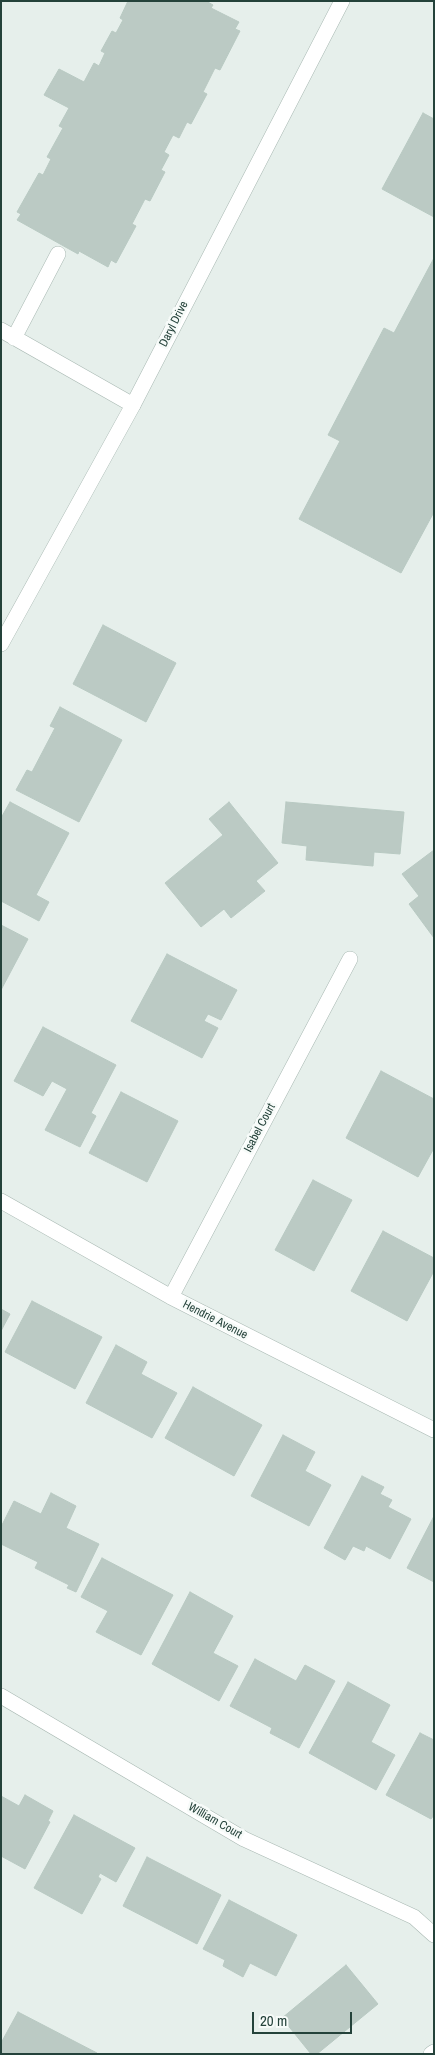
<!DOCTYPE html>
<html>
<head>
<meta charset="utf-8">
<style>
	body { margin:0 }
	#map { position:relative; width:435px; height:2055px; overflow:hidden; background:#e6efeb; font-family:"Archivo Narrow",sans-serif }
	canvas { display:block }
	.frame { position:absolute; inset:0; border:2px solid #24423a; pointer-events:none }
	.scale { position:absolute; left:252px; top:2012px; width:100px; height:22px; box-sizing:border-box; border:2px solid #24423a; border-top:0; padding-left:6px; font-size:15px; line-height:18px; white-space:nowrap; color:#24423a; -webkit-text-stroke:4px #f7fbf9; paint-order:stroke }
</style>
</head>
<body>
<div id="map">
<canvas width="435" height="2055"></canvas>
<div class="frame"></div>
<div class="scale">20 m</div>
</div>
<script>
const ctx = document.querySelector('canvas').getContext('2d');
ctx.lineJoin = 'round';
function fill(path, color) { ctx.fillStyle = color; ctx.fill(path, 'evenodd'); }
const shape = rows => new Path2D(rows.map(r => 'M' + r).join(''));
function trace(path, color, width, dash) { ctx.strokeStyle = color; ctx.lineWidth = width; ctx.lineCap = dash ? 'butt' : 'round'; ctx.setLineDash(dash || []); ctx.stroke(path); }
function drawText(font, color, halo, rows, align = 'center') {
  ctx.font = font + ' "Archivo Narrow",sans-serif'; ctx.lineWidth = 5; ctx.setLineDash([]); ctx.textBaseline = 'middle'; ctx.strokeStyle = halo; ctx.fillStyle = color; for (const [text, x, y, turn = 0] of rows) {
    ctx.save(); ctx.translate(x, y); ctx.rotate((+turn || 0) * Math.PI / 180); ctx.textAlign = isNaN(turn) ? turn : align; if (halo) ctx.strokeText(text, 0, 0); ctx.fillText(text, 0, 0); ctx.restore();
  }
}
const building = shape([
	[128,1,206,1,213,5,211,8,239,22,235,29,240,31,220,70,215,68,203,92,207,94,191,124,187,122,179,138,173,135,164,152,169,155,161,170,165,172,150,201,145,199,132,224,136,226,116,263,111,260,108,267,79,251,78,254,17,220,21,214,17,212,39,173,43,175,51,159,47,157,63,128,59,126,69,108,44,95,59,69,84,82,94,63,99,66,105,53,101,51,112,31,116,33,123,20,120,18,128,1],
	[423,113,434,119,434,217,382,189,423,113],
	[434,258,434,512,401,573,299,519,340,441,328,435,384,328,394,333,434,258],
	[103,625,176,663,146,722,73,684,103,625],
	[60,707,122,740,79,822,16,790,27,770,32,772,55,728,50,726,60,707],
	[10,802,69,833,36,895,49,902,39,921,1,901,1,818,10,802],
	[229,802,278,863,256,881,265,891,231,918,224,909,201,927,165,883,223,835,209,819,229,802],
	[286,802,404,812,400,854,374,852,373,866,306,860,307,846,282,843,286,802],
	[434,850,434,938,409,904,419,896,402,874,434,850],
	[1,925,28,939,1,990,1,925],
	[167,954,237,990,221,1020,208,1014,204,1021,218,1028,202,1058,131,1021,167,954],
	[43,1027,116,1065,91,1113,96,1116,80,1147,45,1130,67,1089,52,1081,43,1096,14,1081,43,1027],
	[381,1071,434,1099,434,1148,418,1177,346,1138,381,1071],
	[121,1092,178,1121,147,1182,89,1153,121,1092],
	[313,1180,352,1200,314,1271,275,1250,313,1180],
	[383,1231,434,1258,434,1271,407,1321,351,1291,383,1231],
	[32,1301,102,1337,75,1389,5,1352,32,1301],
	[1,1309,10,1314,1,1331,1,1309],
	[116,1345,147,1362,141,1374,177,1393,152,1438,86,1403,116,1345],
	[193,1387,262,1425,234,1476,165,1438,193,1387],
	[283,1435,315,1452,305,1471,331,1485,309,1526,251,1496,283,1435],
	[362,1476,384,1487,380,1494,392,1500,388,1507,411,1519,390,1559,366,1546,364,1551,353,1546,345,1560,324,1548,362,1476],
	[51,1493,76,1506,66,1528,99,1544,76,1592,67,1588,69,1585,35,1568,38,1562,1,1544,1,1527,14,1501,41,1514,51,1493],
	[434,1516,434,1582,407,1568,434,1516],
	[102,1558,173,1595,141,1655,96,1632,108,1611,81,1597,102,1558],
	[190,1592,233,1616,213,1653,238,1666,219,1701,152,1664,190,1592],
	[255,1659,296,1681,305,1665,335,1681,299,1748,270,1733,272,1728,230,1706,255,1659],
	[348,1682,390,1705,371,1742,395,1755,376,1790,309,1753,348,1682],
	[420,1733,434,1740,434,1815,431,1819,386,1795,420,1733],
	[25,1795,53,1811,48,1821,50,1822,25,1869,1,1856,1,1796,19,1806,25,1795],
	[74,1815,135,1848,116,1882,100,1873,98,1877,101,1879,82,1914,34,1888,74,1815],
	[147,1857,221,1895,197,1944,123,1906,147,1857],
	[229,1900,297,1935,276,1976,250,1963,243,1977,223,1966,225,1960,203,1949,229,1900],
	[346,1965,378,2004,317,2054,311,2054,282,2018,346,1965],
	[18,2012,97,2053,96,2054,1,2054,1,2043,18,2012]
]);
fill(building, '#bbcac4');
trace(building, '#b8c9c2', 1);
const service = shape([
	[1,330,133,405],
	[14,338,58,254]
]);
const minor = shape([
	[1,644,133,405,342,1],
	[1,1201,171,1297,434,1430],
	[171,1297,350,959],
	[1,1696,244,1839,414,1917,434,1935],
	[431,2054,434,2052]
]);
trace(service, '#a8b8b2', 16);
trace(minor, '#a8b8b2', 16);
trace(service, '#fff', 15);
trace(minor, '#fff', 15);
drawText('12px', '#24423a', '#f7fbf9', [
	["Daryl Drive",174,324,-63],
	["Isabel Court",260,1128,-62],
	["Hendrie Avenue",215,1320,27],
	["William Court",215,1821,30]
]);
</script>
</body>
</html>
